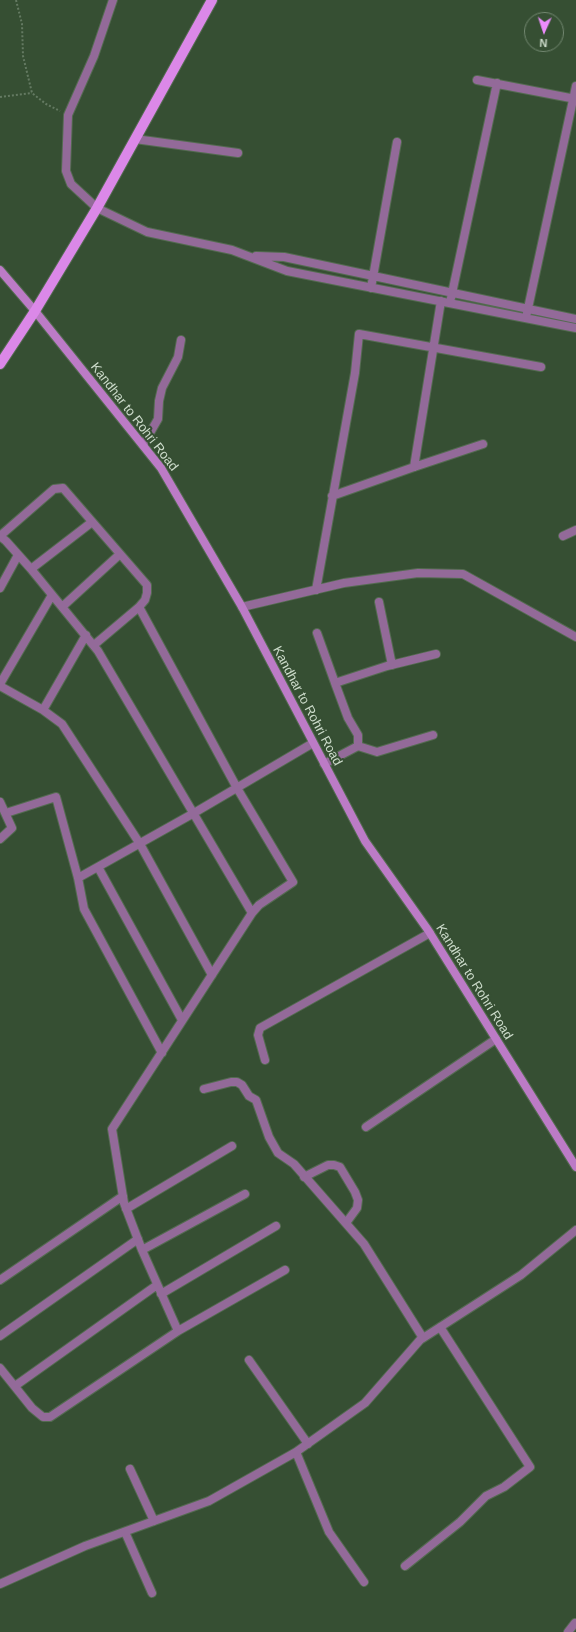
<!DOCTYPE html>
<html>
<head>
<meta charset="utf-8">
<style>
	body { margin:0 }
	#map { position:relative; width:576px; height:1632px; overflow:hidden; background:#364f33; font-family:Arial,sans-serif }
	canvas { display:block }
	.north { position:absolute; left:524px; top:12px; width:40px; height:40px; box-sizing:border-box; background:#364f33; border:1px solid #728770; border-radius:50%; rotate:183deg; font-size:11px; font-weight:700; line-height:16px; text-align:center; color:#cddccb }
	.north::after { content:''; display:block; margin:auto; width:14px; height:18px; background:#ec8cfb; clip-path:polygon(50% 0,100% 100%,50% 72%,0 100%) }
</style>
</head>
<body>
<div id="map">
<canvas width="576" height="1632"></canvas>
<div class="north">N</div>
</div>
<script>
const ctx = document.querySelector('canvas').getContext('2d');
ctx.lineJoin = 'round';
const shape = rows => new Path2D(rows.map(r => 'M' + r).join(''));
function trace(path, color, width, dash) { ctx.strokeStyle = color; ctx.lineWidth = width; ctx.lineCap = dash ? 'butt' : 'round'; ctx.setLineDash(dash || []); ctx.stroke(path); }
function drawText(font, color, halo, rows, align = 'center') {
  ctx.font = font + ' Arial,sans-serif'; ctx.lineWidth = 4; ctx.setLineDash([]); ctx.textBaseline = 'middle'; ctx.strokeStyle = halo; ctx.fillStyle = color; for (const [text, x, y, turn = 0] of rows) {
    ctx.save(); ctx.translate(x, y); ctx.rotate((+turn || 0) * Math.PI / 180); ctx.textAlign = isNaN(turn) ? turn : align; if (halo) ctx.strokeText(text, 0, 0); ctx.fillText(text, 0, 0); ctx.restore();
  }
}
const street = shape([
	[113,0,94,56,68,115,66,171,71,184,97,208,147,232,232,250,287,271,576,328],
	[477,80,576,99],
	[135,139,238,153],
	[256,256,284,257,576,319],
	[371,288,397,142],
	[451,298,497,83],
	[527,313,576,86],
	[143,445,158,419,159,401,162,388,178,357,181,340],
	[414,467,441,301],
	[332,496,414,467,483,444],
	[0,536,6,541,31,569,98,651,252,913],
	[0,536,54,489,63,488,147,585,147,593,145,600,139,607,94,645],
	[563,536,576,530],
	[31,569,92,522],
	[0,588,18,555],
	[316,590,355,373,359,334,541,367],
	[379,602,392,665],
	[62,607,120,554],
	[139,607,237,788,293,882,259,905,252,913,112,1129,124,1203,142,1250,178,1331],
	[242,607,344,583,418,573,463,574,576,637],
	[317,633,335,683],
	[0,684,52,595],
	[0,686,43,710,62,724,140,844,212,975],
	[43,710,86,635],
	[358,746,377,752,433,735],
	[324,764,358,746,358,735,348,718,335,683,387,666,436,654],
	[0,802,12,828,0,839],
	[6,813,56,797,78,878,84,909,162,1053],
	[98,867,182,1020],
	[78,878,194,813,313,743],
	[265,1060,258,1035,260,1028,430,933],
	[204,1089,231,1082,237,1082,242,1085,249,1096,256,1100,269,1137,278,1153,294,1164,364,1244,423,1338],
	[366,1127,496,1039],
	[304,1177,328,1165,334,1165,340,1167,355,1192,358,1200,357,1208,346,1223],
	[126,1209,232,1146],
	[142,1250,245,1194],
	[0,1280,123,1196],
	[161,1294,276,1226],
	[0,1336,138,1239],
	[249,1360,308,1444],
	[0,1368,32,1408,43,1417,50,1417,178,1331,285,1270],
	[15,1386,157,1285],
	[296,1452,329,1532,364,1582],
	[130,1469,154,1521],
	[125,1532,152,1593],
	[405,1566,460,1522,486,1496,504,1487,530,1467,440,1327],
	[0,1584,85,1546,209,1501,296,1452,365,1403,420,1340,521,1275,576,1230],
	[568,1632,575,1623]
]);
const secondary = shape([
	[0,270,35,311,161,468,242,607,365,841,428,930,576,1167]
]);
const primary = shape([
	[0,364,35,311,97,208,212,0]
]);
trace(street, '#546b51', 10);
trace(secondary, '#546b51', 10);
trace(primary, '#546b51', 12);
trace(shape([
	[16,0,22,24,23,56,32,93,46,104,60,111],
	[0,97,32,93]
]), '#647a62', 2, [2, 2]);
trace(street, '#936a99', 8);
trace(secondary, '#bc7bc6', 8);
trace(primary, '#db88e8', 10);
drawText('13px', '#cddccb', '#364f33', [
	["Kandhar to Rohri Road",134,417,52],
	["Kandhar to Rohri Road",307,706,62],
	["Kandhar to Rohri Road",474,982,58]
]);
</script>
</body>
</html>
